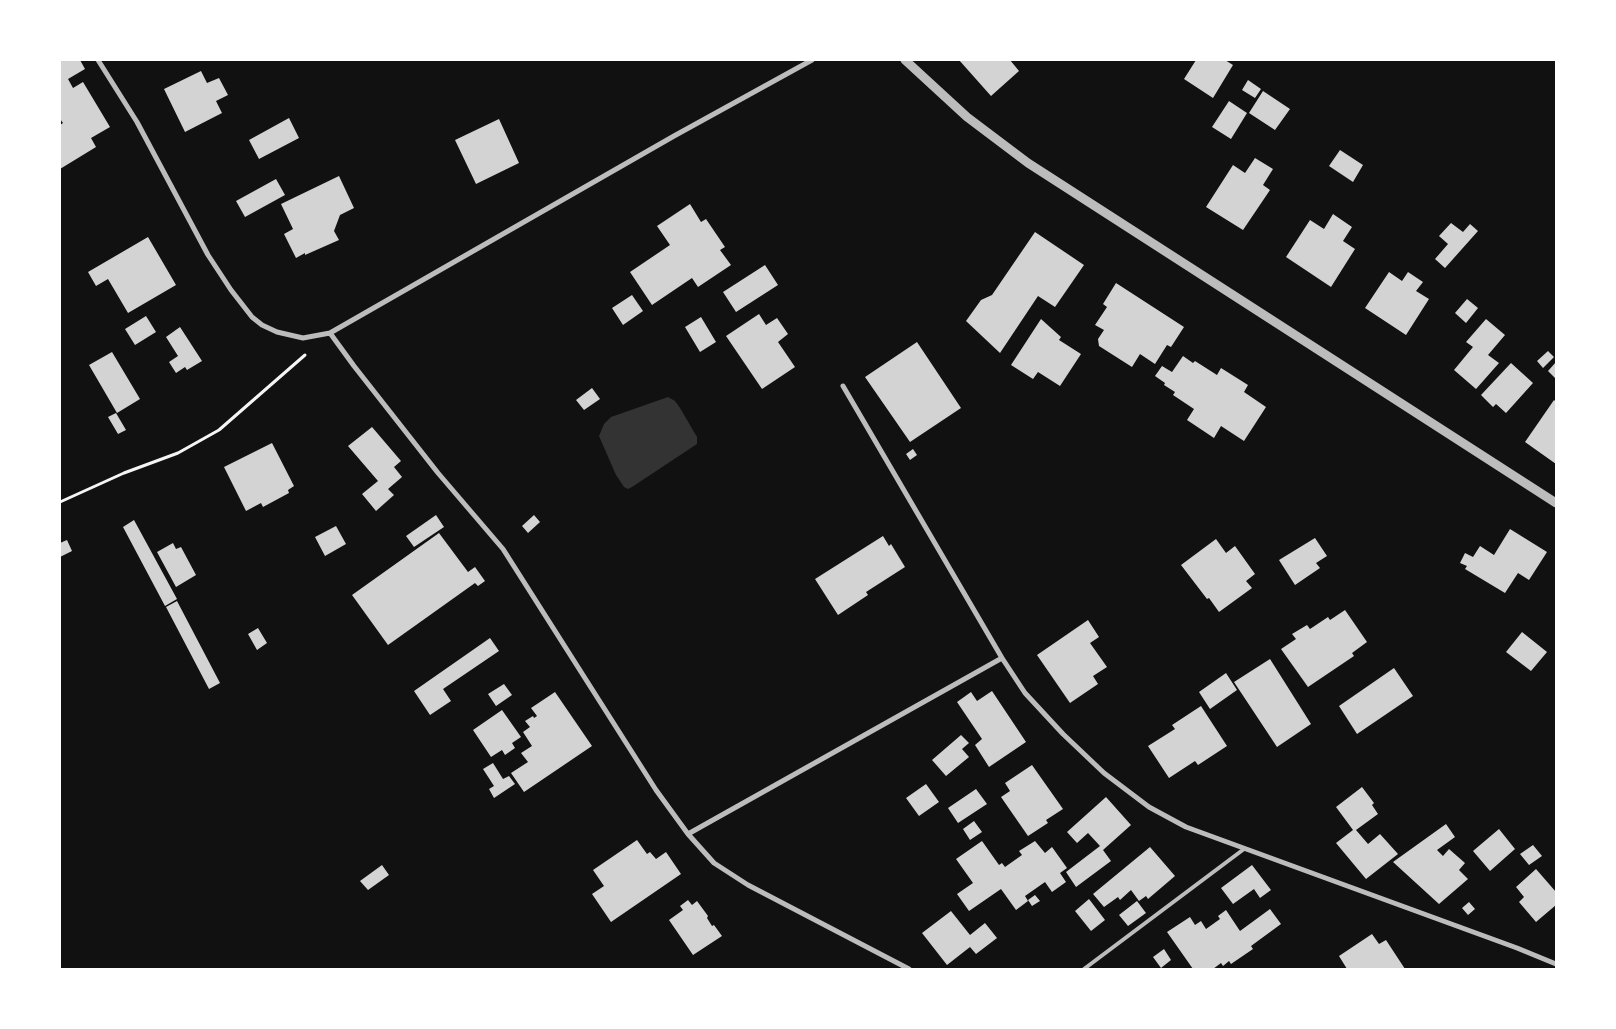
<!DOCTYPE html>
<html>
<head>
<meta charset="utf-8">
<style>
	body { margin:0 }
	#map { position:relative; width:1616px; height:1029px; overflow:hidden; background:#111; font-family:"Roboto Condensed",sans-serif }
	canvas { display:block }
	.frame { position:absolute; inset:0; border:61px solid #fff; pointer-events:none }
</style>
</head>
<body>
<div id="map">
<canvas width="1616" height="1029"></canvas>
<div class="frame"></div>
</div>
<script>
const ctx = document.querySelector('canvas').getContext('2d');
ctx.lineJoin = 'round';
function fill(path, color) { ctx.fillStyle = color; ctx.fill(path, 'evenodd'); }
const shape = rows => new Path2D(rows.map(r => 'M' + r).join(''));
function trace(path, color, width, dash) { ctx.strokeStyle = color; ctx.lineWidth = width; ctx.lineCap = dash ? 'butt' : 'round'; ctx.setLineDash(dash || []); ctx.stroke(path); }
fill(shape([
	[668,397,675,401,680,408,697,437,697,444,632,487,628,489,624,487,616,475,599,436,604,424,611,417]
]), '#333');
fill(shape([
	[60,60,80,60,85,69,68,79,73,88,83,82,110,127,91,138,96,147,60,169,60,125,63,123,60,119],
	[959,60,1010,60,1019,71,991,96],
	[1196,60,1225,60,1233,65,1213,98,1184,79],
	[201,71,207,83,219,78,228,95,216,101,222,113,185,132,164,89],
	[1248,80,1261,89,1255,98,1242,90],
	[1263,91,1290,109,1275,130,1249,113],
	[1229,101,1247,113,1231,139,1212,127],
	[289,118,299,138,259,159,249,140],
	[499,119,519,163,476,184,455,140],
	[1340,150,1363,165,1353,182,1329,166],
	[1255,158,1273,169,1263,185,1270,190,1243,230,1206,207,1233,165,1245,173],
	[339,176,354,208,340,215,334,231,339,240,305,255,305,253,296,258,284,234,293,229,281,204],
	[276,179,285,195,245,217,236,201],
	[690,204,701,222,706,219,725,247,720,250,731,265,698,287,692,278,652,305,630,272,670,245,657,226],
	[1333,214,1352,227,1343,241,1355,249,1331,287,1286,257,1310,220,1324,229],
	[1451,223,1463,232,1470,224,1478,231,1445,268,1435,259,1448,244,1439,236],
	[1035,232,1084,265,1055,307,1038,296,1000,353,966,321,981,300,992,295],
	[148,237,176,285,128,313,108,279,96,286,88,272],
	[765,265,778,285,736,312,723,292],
	[1389,272,1402,281,1408,272,1423,282,1416,291,1429,299,1406,335,1365,308],
	[1116,283,1184,327,1171,347,1167,345,1155,364,1140,354,1132,367,1099,346,1098,339,1104,330,1095,325,1107,307,1103,304],
	[632,295,643,311,623,325,612,308],
	[1467,299,1478,308,1466,323,1455,313],
	[759,314,766,325,777,318,788,334,778,342,795,367,762,389,726,336],
	[146,316,156,332,135,345,125,329],
	[701,317,716,342,700,352,685,327],
	[1041,319,1061,337,1059,340,1081,354,1060,386,1038,372,1033,379,1011,365],
	[1486,319,1505,335,1488,355,1499,363,1476,389,1454,370,1473,347,1466,342],
	[180,327,202,361,187,370,185,367,176,373,169,362,178,356,166,337],
	[917,342,961,408,910,442,865,377],
	[1548,351,1554,357,1543,368,1537,361],
	[112,352,140,399,117,413,89,365],
	[1183,356,1193,363,1195,361,1217,375,1221,368,1248,385,1244,392,1266,407,1244,441,1221,426,1214,438,1187,420,1194,409,1173,395,1175,392,1164,385,1165,383,1155,376,1162,366,1172,372],
	[1556,362,1556,379,1548,371],
	[1511,363,1533,383,1506,413,1496,404,1493,407,1481,395],
	[592,388,600,399,584,410,576,400],
	[1554,400,1556,402,1556,464,1525,442],
	[116,413,126,430,118,434,108,417],
	[372,427,401,461,394,467,402,477,388,489,394,495,376,511,362,494,378,481,348,446],
	[272,443,294,486,288,490,289,493,263,507,261,503,246,511,224,467],
	[913,449,917,455,910,460,906,454],
	[436,515,444,527,414,547,406,536],
	[534,515,540,522,528,533,522,526],
	[134,520,177,599,165,606,123,527],
	[336,526,346,544,325,556,315,537],
	[1510,529,1547,552,1529,580,1518,573,1505,593,1465,569,1467,566,1460,563,1465,553,1473,557,1480,546,1494,555],
	[439,533,468,572,475,567,485,581,478,586,475,583,388,645,352,595],
	[883,536,889,546,891,544,905,567,866,592,868,595,838,615,815,579],
	[1315,538,1327,556,1316,563,1320,568,1295,585,1279,560],
	[1216,539,1226,553,1235,546,1255,574,1246,581,1252,588,1219,612,1209,598,1207,599,1181,565],
	[67,540,72,551,60,557,60,543],
	[173,543,176,549,181,547,196,575,176,587,157,552],
	[177,601,220,683,209,689,166,607],
	[1345,610,1367,642,1352,653,1354,656,1308,687,1281,649,1296,639,1292,634,1307,625,1310,629,1328,617,1330,620],
	[1088,620,1099,637,1090,643,1107,667,1093,676,1098,684,1070,703,1037,655],
	[258,628,267,643,257,650,248,634],
	[1522,632,1547,652,1531,671,1506,652],
	[490,638,499,651,443,689,451,701,430,715,414,691],
	[1270,659,1311,724,1277,747,1234,682],
	[1394,668,1413,696,1357,734,1339,706],
	[1226,673,1237,690,1210,709,1199,692],
	[504,684,512,695,496,706,488,694],
	[992,691,1026,742,989,767,975,745,982,739,957,702,971,692,977,701],
	[555,692,592,746,524,792,511,773,528,762,521,753,532,746,523,732,530,727,525,721,533,716,534,718,537,716,531,708],
	[1201,706,1227,746,1198,765,1195,761,1169,778,1148,746,1175,729,1172,725],
	[502,710,521,737,512,743,515,748,505,755,502,750,491,757,473,730],
	[961,735,969,743,962,749,969,757,946,776,932,760],
	[493,763,503,779,509,776,515,784,494,798,489,789,494,786,483,769],
	[1032,765,1063,809,1046,820,1048,823,1028,836,1001,797,1010,791,1005,783],
	[926,784,939,802,919,816,906,798],
	[1362,787,1374,803,1372,805,1378,814,1356,830,1368,844,1380,834,1398,854,1366,879,1336,843,1353,830,1336,807],
	[976,789,987,804,958,823,948,808],
	[1106,797,1131,825,1103,850,1111,861,1076,887,1066,872,1100,846,1088,833,1077,843,1067,832],
	[974,821,982,832,970,840,963,829],
	[1446,824,1455,837,1437,850,1443,856,1449,849,1465,863,1459,870,1468,879,1439,904,1393,862],
	[1499,829,1515,849,1490,871,1473,851],
	[637,840,647,854,650,852,656,859,666,852,681,874,611,922,592,894,604,886,593,870],
	[982,841,999,865,1002,863,1005,867,1022,855,1019,851,1035,841,1045,853,1052,847,1067,868,1060,873,1066,882,1052,892,1045,882,1025,896,1028,901,1016,910,1001,889,969,911,957,894,973,883,956,859],
	[1533,845,1542,856,1529,865,1520,854],
	[1150,847,1175,876,1148,899,1146,896,1139,901,1131,890,1120,900,1118,897,1104,907,1093,894],
	[382,865,389,875,368,890,360,881],
	[1252,865,1271,890,1260,898,1254,889,1233,904,1221,888],
	[1536,869,1556,892,1556,905,1536,922,1519,902,1524,897,1516,887],
	[1035,895,1040,901,1032,906,1028,900],
	[1089,899,1105,920,1091,931,1075,911],
	[688,900,692,905,697,901,708,916,707,918,712,926,714,925,722,936,693,955,669,920,683,910,680,906],
	[1137,901,1146,913,1128,926,1119,915],
	[1469,902,1475,909,1468,915,1462,908],
	[1270,909,1281,924,1251,946,1253,949,1231,964,1229,961,1223,966,1221,963,1213,969,1193,969,1167,932,1190,917,1195,925,1201,921,1206,929,1220,919,1218,916,1226,910,1240,931],
	[951,911,970,935,985,923,997,938,976,954,970,947,947,965,922,933],
	[1372,934,1379,944,1386,940,1405,969,1347,969,1339,956],
	[1164,949,1171,960,1161,968,1153,957]
]), '#d3d3d3');
trace(shape([
	[60,502,124,473,178,453,219,430,305,355]
]), '#f5f5f5', 3);
trace(shape([
	[1084,969,1244,849]
]), '#bcbcbc', 4);
trace(shape([
	[98,60,137,122,208,255,231,290,252,317,262,325,277,332,303,338,330,333,674,136,812,60],
	[330,333,354,366,438,473,503,549,656,790,688,834,714,863,748,885,909,969],
	[843,386,1002,658],
	[688,834,1002,658,1025,693,1063,734,1104,773,1149,807,1186,827,1517,948,1556,964]
]), '#bcbcbc', 5);
trace(shape([
	[905,60,967,117,1028,163,1556,503]
]), '#bcbcbc', 9);
</script>
</body>
</html>
